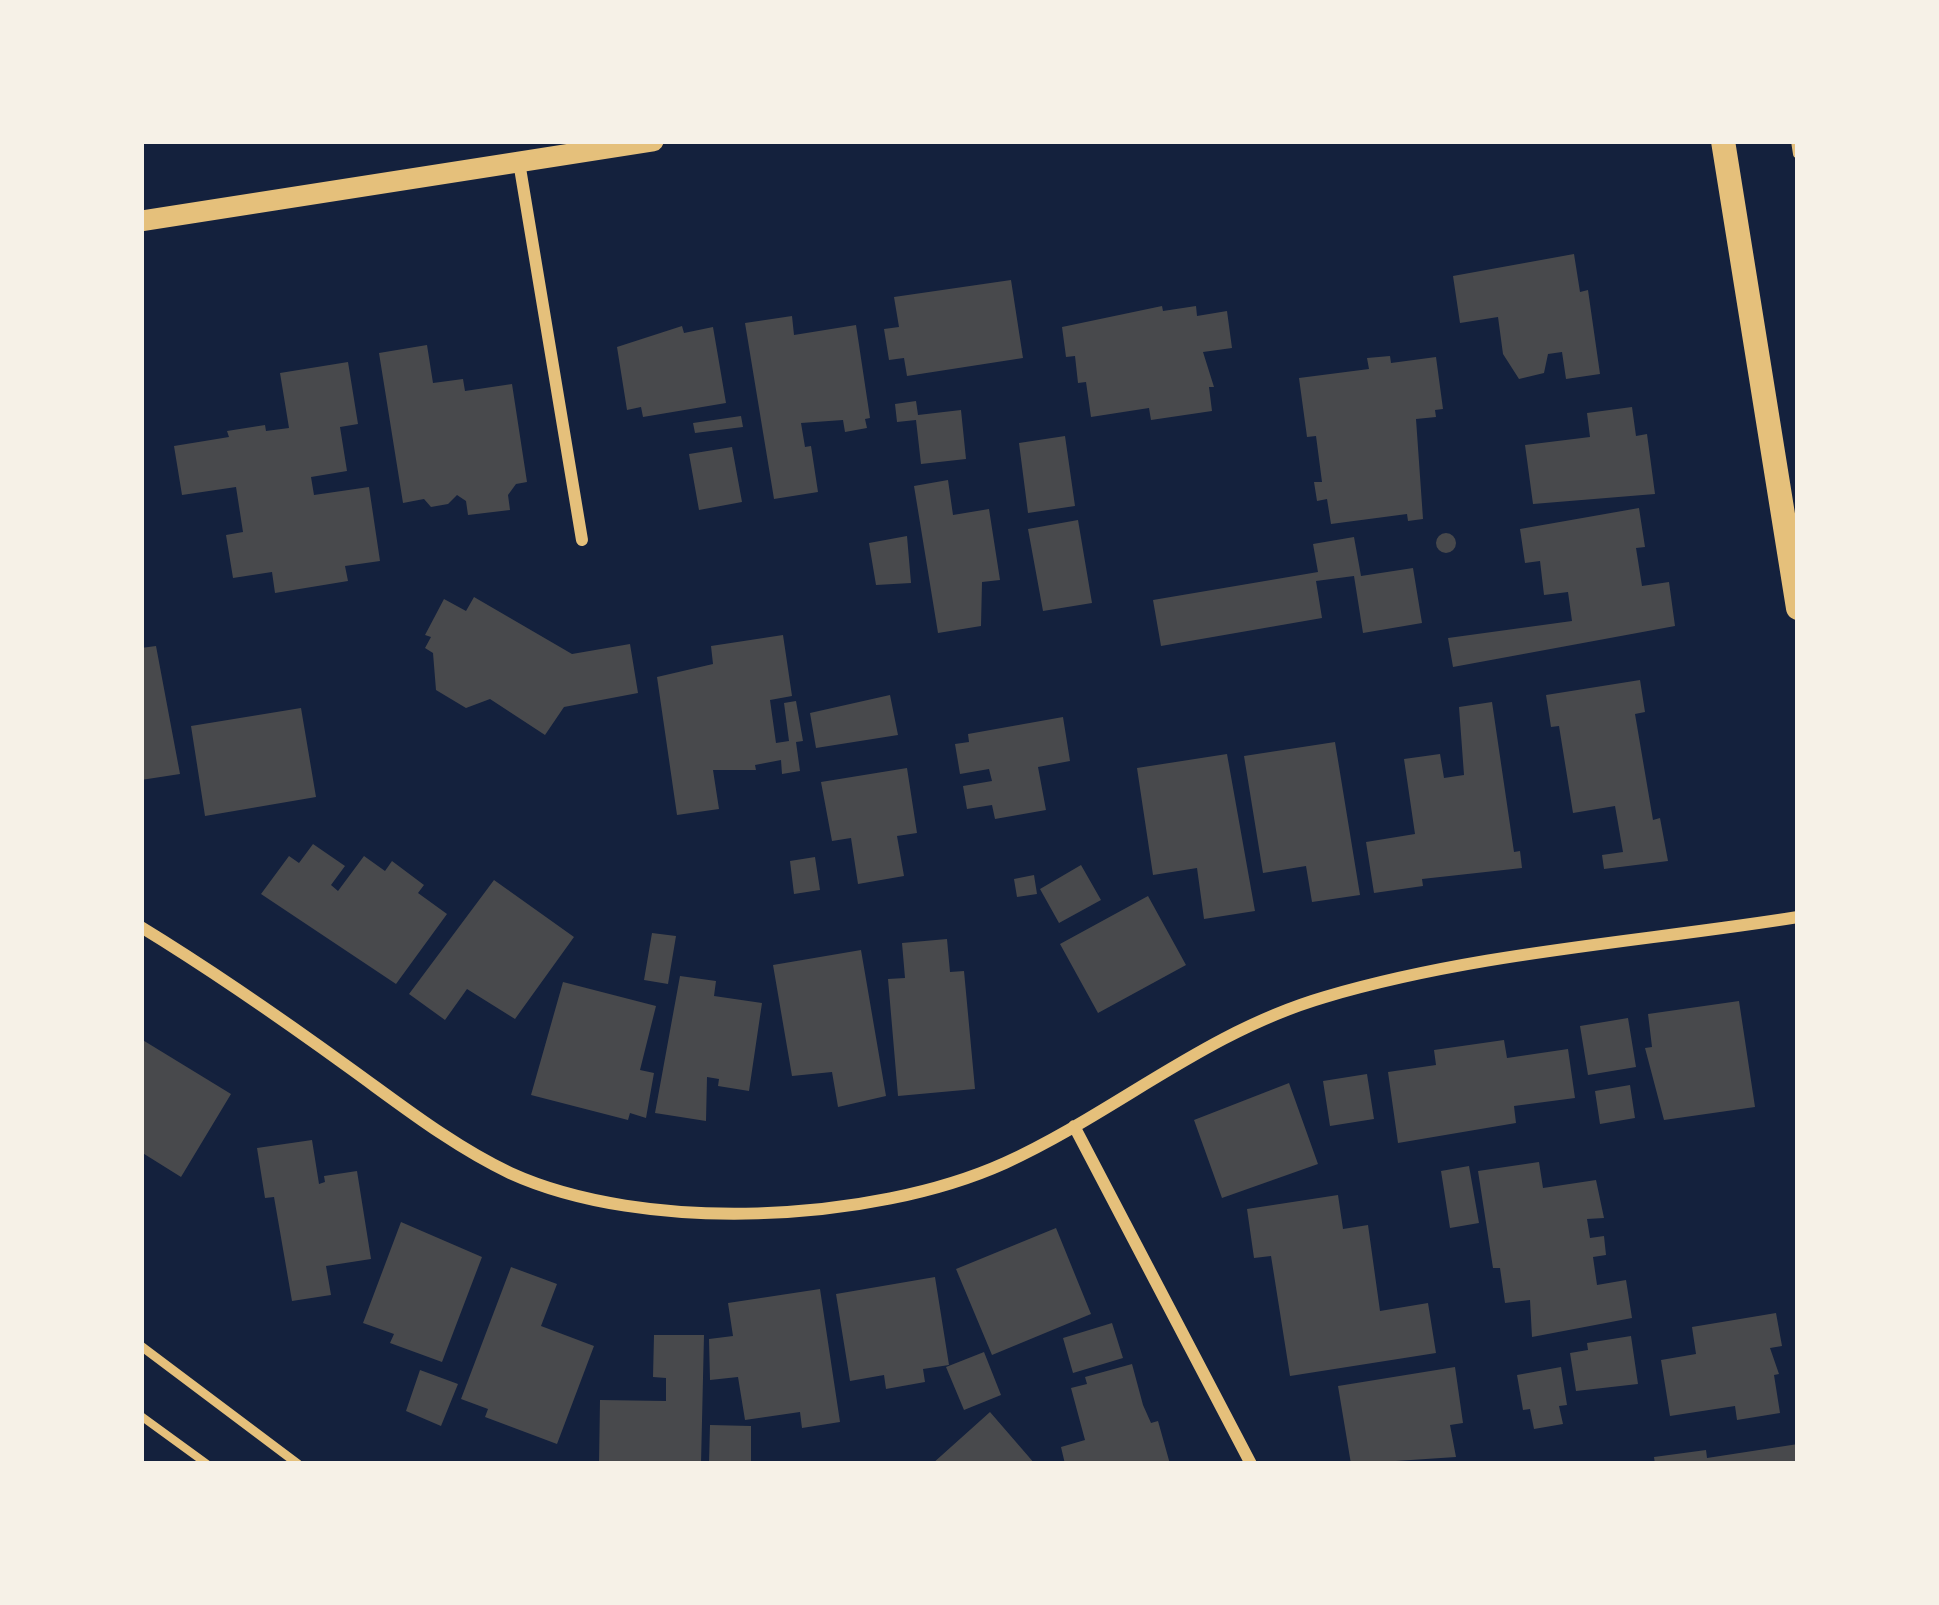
<!DOCTYPE html>
<html>
<head>
<meta charset="utf-8">
<style>
  body { margin:0 }
  #map { position:relative; width:1939px; height:1605px; overflow:hidden; background:#14213d; font-family:Quicksand,sans-serif }
  canvas { display:block }
  .frame { position:absolute; inset:0; border:144px solid #f6f1e7; pointer-events:none }
</style>
</head>
<body>
<div id="map">
<canvas width="1939" height="1605"></canvas>
<div class="frame"></div>
</div>
<script>
const ctx = document.querySelector('canvas').getContext('2d');
ctx.lineJoin = 'round';
function fillPath(path, color) {
  ctx.fillStyle = color;
  ctx.fill(path, 'evenodd');
}
function trace(path, color, width, dash) {
  ctx.strokeStyle = color;
  ctx.lineWidth = width;
  ctx.lineCap = dash ? 'butt' : 'round';
  ctx.setLineDash(dash || []);
  ctx.stroke(path);
}
const building = new Path2D(`
  M1574,254L1580,292L1588,290L1600,374L1566,379L1562,352L1548,354L1544,373L1519,379L1503,354L1498,317L1460,323L1453,276Z
  M1011,280L1023,358L907,376L904,358L889,360L884,329L899,327L894,297Z
  M1162,306L1163,311L1196,306L1197,316L1227,311L1232,348L1203,352L1214,387H1209L1212,411L1151,420L1149,408L1091,417L1086,382L1078,383L1075,356L1066,357L1062,327Z
  M792,316L794,335L856,325L870,418L865,419L867,428L845,432L843,420L801,423L805,447L811,446L818,492L774,499L745,323Z
  M682,326L684,333L713,327L726,403L643,417L641,407L627,410L617,347Z
  M427,345L433,383L463,379L465,391L512,384L527,482L516,484L508,495L510,510L468,515L466,501L457,495L448,504L431,507L424,499L403,503L379,353Z
  M1390,356L1391,363L1436,357L1443,409L1435,410L1436,417L1416,419L1423,519L1408,521L1407,514L1331,524L1327,499L1317,501L1314,482H1322L1316,436L1307,437L1299,378L1369,369L1367,358Z
  M348,362L358,424L340,427L347,471L311,477L314,495L369,487L380,561L345,566L348,581L275,593L272,572L233,578L226,535L243,532L236,487L182,495L174,446L229,437L227,431L265,425L266,431L289,428L280,373Z
  M916,401L918,415L961,410L966,459L921,464L916,420L897,422L895,404Z
  M1632,407L1636,436L1647,434L1655,494L1533,504L1525,445L1590,437L1587,413Z
  M741,416L743,427L695,433L693,423Z
  M1065,436L1075,506L1028,513L1019,443Z
  M732,447L742,502L699,510L689,454Z
  M948,480L953,515L989,509L1000,580L982,582L981,626L938,633L914,486Z
  M1639,508L1645,547L1636,548L1642,586L1669,582L1675,626L1453,667L1448,638L1572,621L1568,592L1544,595L1540,561L1525,563L1520,529Z
  M1078,520L1092,603L1043,611L1028,529Z
  M1436 543a10 10 0 1 1 20 0a10 10 0 1 1-20 0Z
  M907,536L911,583L876,585L869,543Z
  M1354,537L1361,576L1413,568L1422,623L1363,633L1354,576L1316,581L1322,618L1161,646L1153,600L1318,572L1313,544Z
  M474,597L572,654L630,644L638,693L564,707L545,735L490,699L466,708L436,690L433,653L425,648L431,637L425,635L444,599L466,611Z
  M783,635L792,696L770,700L776,743L789,741L784,703L796,701L803,741L796,742L800,771L782,774L781,760L755,765L756,770H713L719,809L677,815L657,677L713,664L711,646Z
  M156,646L180,774L141,780V648Z
  M1640,680L1645,712L1635,714L1653,820L1660,818L1668,861L1604,869L1602,855L1623,852L1615,806L1573,813L1559,726L1551,727L1546,695Z
  M890,695L898,735L816,748L810,713Z
  M1492,702L1514,852L1520,851L1522,868L1422,879L1423,886L1374,893L1366,842L1415,834L1404,759L1440,754L1444,778L1464,775L1459,707Z
  M301,708L316,797L205,816L191,726Z
  M1063,717L1070,761L1038,767L1046,810L995,819L992,805L967,809L963,786L992,781L989,769L960,774L955,744L969,742L968,734Z
  M1335,742L1360,895L1312,902L1306,866L1263,873L1244,756Z
  M1227,754L1255,911L1204,919L1197,868L1153,875L1137,768Z
  M907,768L917,833L897,836L904,876L858,884L851,838L832,841L821,782Z
  M313,844L345,866L331,885L338,891L364,856L385,871L392,861L424,885L418,893L447,914L396,984L261,894L289,856L299,863Z
  M815,857L820,890L794,894L790,861Z
  M1081,865L1101,900L1059,923L1040,889Z
  M1034,875L1037,894L1017,897L1014,879Z
  M494,880L574,937L515,1019L467,989L445,1020L409,994Z
  M1148,896L1186,965L1098,1013L1060,944Z
  M652,933L676,936L668,984L644,980Z
  M947,939L950,972L964,971L975,1089L898,1096L888,979L905,978L902,943Z
  M861,950L886,1096L838,1107L832,1072L792,1076L773,965Z
  M680,976L716,981L714,996L762,1003L749,1091L718,1086L719,1079L707,1077L706,1121L655,1113Z
  M563,982L656,1006L640,1070L654,1073L646,1118L630,1113L628,1120L531,1095Z
  M1739,1001L1755,1107L1664,1120L1645,1048L1652,1047L1648,1014Z
  M1628,1018L1636,1067L1588,1075L1580,1026Z
  M141,1039L231,1094L181,1177L141,1152Z
  M1504,1040L1507,1058L1568,1049L1575,1098L1514,1106L1516,1123L1398,1143L1388,1072L1436,1065L1434,1050Z
  M1367,1074L1374,1119L1330,1126L1323,1081Z
  M1289,1083L1318,1164L1222,1198L1194,1120Z
  M1630,1085L1635,1118L1600,1124L1595,1091Z
  M312,1140L319,1184L325,1182L324,1176L357,1171L371,1259L326,1266L331,1295L292,1301L274,1197L265,1198L257,1148Z
  M1539,1162L1543,1188L1596,1180L1604,1218L1587,1219L1590,1238L1604,1236L1606,1255L1593,1257L1597,1285L1626,1280L1632,1318L1532,1337L1530,1300L1505,1303L1500,1268H1493L1478,1171Z
  M1469,1166L1479,1223L1450,1228L1441,1171Z
  M1338,1195L1343,1229L1368,1225L1380,1311L1428,1303L1436,1353L1290,1376L1271,1256L1254,1258L1247,1209Z
  M401,1222L482,1257L442,1362L390,1343L394,1334L363,1323Z
  M1056,1228L1091,1314L992,1355L956,1269Z
  M511,1267L557,1284L541,1326L594,1346L557,1444L485,1417L488,1409L461,1399Z
  M935,1277L949,1365L923,1369L925,1382L886,1389L884,1375L850,1381L836,1294Z
  M820,1289L840,1422L802,1428L800,1412L745,1420L738,1377L710,1380L709,1339L733,1336L728,1303Z
  M1776,1313L1782,1346L1770,1348L1779,1374L1774,1375L1780,1413L1737,1420L1735,1406L1670,1416L1661,1360L1696,1354L1692,1327Z
  M1112,1323L1123,1358L1073,1373L1063,1338Z
  M654,1335H704L701,1464H599L600,1400L666,1401V1378L653,1377Z
  M1631,1336L1638,1384L1576,1391L1570,1353L1588,1350L1587,1343Z
  M984,1352L1001,1395L964,1410L946,1367Z
  M1132,1364L1143,1405L1151,1423L1158,1421L1170,1464H1065L1061,1447L1085,1440L1071,1388L1087,1384L1085,1377Z
  M1455,1367L1463,1423L1450,1425L1456,1457L1351,1464L1338,1386Z
  M1561,1367L1567,1405L1559,1406L1563,1424L1534,1429L1530,1409L1523,1410L1517,1375Z
  M420,1370L458,1384L441,1426L406,1411Z
  M990,1412L1035,1464H932Z
  M710,1425L751,1426V1464H709Z
  M1798,1444V1464H1655L1654,1457L1706,1450L1707,1458Z`);
const path = new Path2D(`
  M1795,141L1797,154
  M141,1416L207,1464`);
const service = new Path2D(`
  M141,1346L298,1464`);
const minor = new Path2D(`
  M519,162L582,540
  M141,927C213,971 282,1019 351,1069C401,1105 453,1146 510,1173C644,1234 872,1223 1005,1163C1116,1112 1205,1032 1325,997C1477,952 1642,942 1798,917
  M1074,1126L1251,1464`);
const tertiary = new Path2D(`
  M141,221L653,141`);
const secondary = new Path2D(`
  M1723,141L1798,608`);
fillPath(building, '#48494c');
trace(path, '#e5c07b', 8);
trace(service, '#e5c07b', 9);
trace(minor, '#e5c07b', 12);
trace(tertiary, '#e5c07b', 21);
trace(secondary, '#e5c07b', 24);
</script>
</body>
</html>
